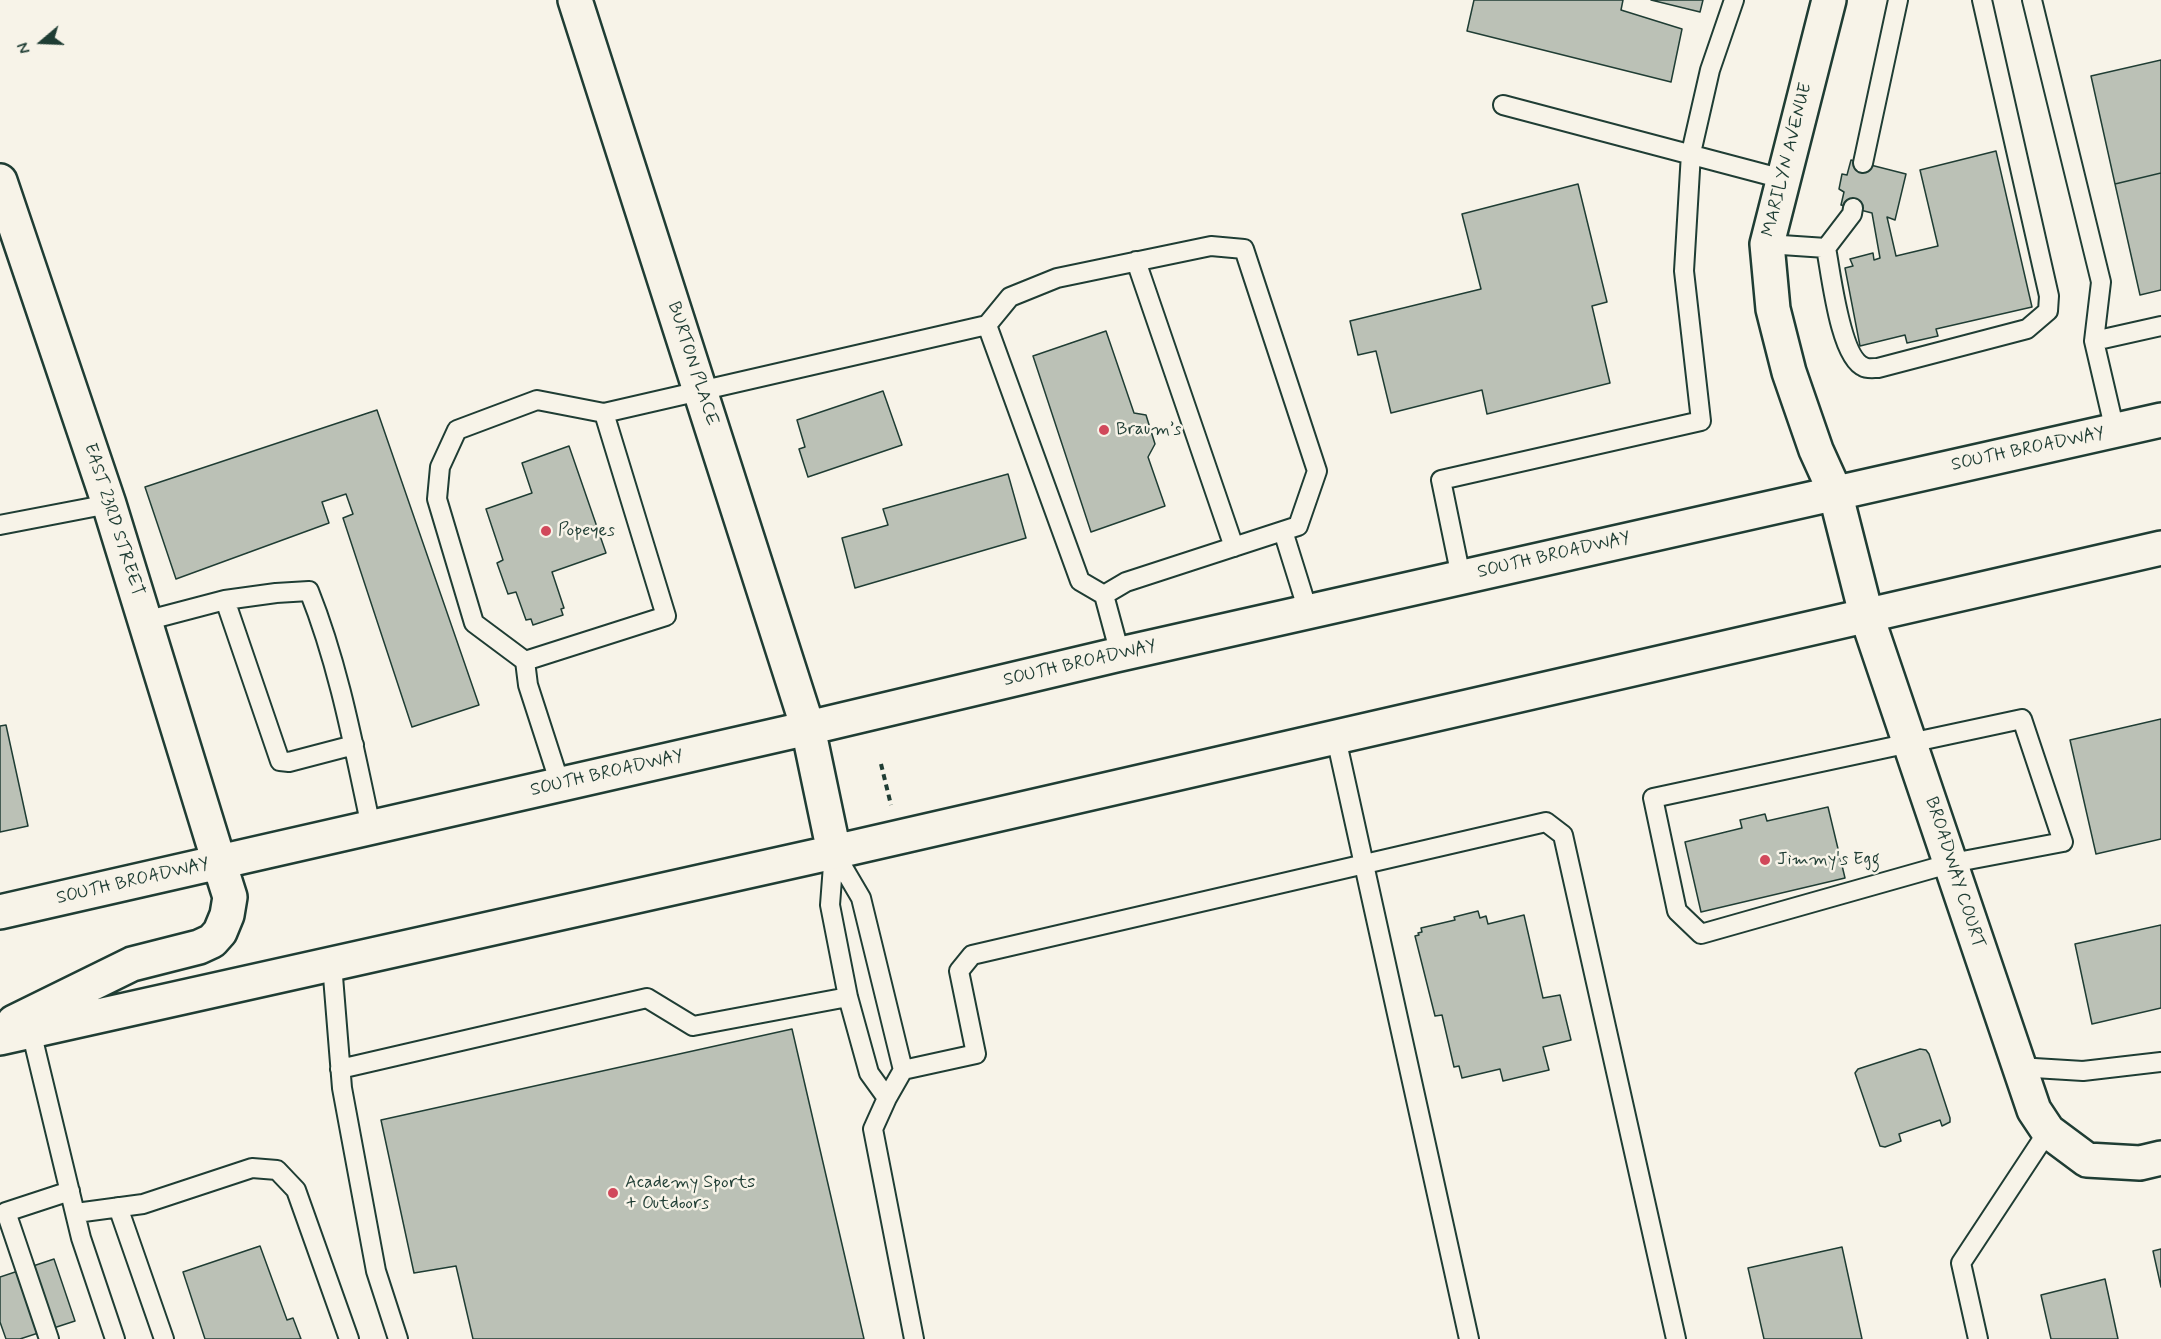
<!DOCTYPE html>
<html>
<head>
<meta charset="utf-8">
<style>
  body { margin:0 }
  #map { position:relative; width:2161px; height:1339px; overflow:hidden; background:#f7f3e8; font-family:Mynerve,sans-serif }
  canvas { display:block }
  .north { position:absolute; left:12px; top:12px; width:60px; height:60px; -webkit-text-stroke:4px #f7f3e8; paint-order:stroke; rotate:251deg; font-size:16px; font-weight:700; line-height:24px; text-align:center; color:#1f3d34 }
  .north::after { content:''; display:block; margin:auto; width:21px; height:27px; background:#1f3d34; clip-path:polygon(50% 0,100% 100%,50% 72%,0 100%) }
</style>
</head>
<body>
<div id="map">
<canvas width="2161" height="1339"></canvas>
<div class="north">N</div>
</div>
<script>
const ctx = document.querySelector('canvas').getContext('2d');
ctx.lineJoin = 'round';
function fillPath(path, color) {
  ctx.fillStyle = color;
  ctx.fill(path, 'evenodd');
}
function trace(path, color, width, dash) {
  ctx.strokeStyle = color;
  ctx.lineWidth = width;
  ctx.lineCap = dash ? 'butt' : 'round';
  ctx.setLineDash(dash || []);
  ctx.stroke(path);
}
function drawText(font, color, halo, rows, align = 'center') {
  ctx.font = font + ' Mynerve,sans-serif';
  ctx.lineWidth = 5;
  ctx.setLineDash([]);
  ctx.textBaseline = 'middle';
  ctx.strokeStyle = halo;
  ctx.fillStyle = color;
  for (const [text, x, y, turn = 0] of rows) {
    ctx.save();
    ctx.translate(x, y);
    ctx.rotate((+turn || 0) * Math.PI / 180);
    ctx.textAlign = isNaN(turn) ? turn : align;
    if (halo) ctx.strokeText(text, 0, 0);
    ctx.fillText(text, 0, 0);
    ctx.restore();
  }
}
const building = new Path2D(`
  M1474,0H1623L1621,10L1682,29L1671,82L1467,31Z
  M1651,0H1703L1700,12Z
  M2161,60V173L2115,184L2091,76Z
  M1996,151L2032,307L1936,329L1938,336L1907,343L1905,335L1860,346L1845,268L1853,266L1850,259L1873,253L1874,260L1880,258L1872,213L1841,205L1844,192L1839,189L1842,174L1847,175L1851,160L1906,174L1895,220L1887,217L1896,256L1938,246L1920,170Z
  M2161,173V290L2140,295L2115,184Z
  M1578,184L1607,302L1592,306L1610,383L1487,414L1482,390L1391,413L1376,351L1358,355L1350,321L1481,289L1462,214Z
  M1106,331L1134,413L1146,415L1155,444L1148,457L1165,506L1091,532L1033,356Z
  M883,391L902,445L808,477L799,449L805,447L797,420Z
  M377,410L479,705L412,727L343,518L353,514L346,494L322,502L329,523L176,579L145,487Z
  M569,446L606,553L552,572L564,608L561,609L563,615L533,625L531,619L526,620L516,592L508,594L497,563L503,560L486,509L532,493L522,463Z
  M1008,474L1026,538L855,588L842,538L888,525L883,509Z
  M2161,719V839L2096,854L2070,740Z
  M6,725L28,826L0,832V726Z
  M1828,807L1845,878L1701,912L1685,842L1742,828L1740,820L1765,814L1767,821Z
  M1478,911L1480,918L1486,916L1488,924L1524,915L1543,998L1560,995L1571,1040L1543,1047L1549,1070L1503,1081L1500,1069L1462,1078L1459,1066L1454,1067L1442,1015L1435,1016L1415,936L1419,935L1418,933L1422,932L1421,928L1455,920L1454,917Z
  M2161,925V1008L2092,1024L2075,944Z
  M792,1029L864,1339H473L456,1266L414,1273L381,1120Z
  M1920,1049L1926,1050L1929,1054L1950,1118V1122L1942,1126L1940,1120L1899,1134L1901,1141L1885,1147L1880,1146L1855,1073L1858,1069Z
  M260,1246L287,1320L293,1318L301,1339H205L183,1272Z
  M1842,1247L1862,1339H1764L1748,1268Z
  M2161,1249V1287L2153,1251Z
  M54,1259L75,1321L20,1339H6L0,1322V1277Z
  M2105,1279L2118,1339H2051L2041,1295Z`);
const path = new Path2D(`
  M881,764L891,805`);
const lane = new Path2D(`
  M2032,0L2101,282L2094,341L2115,431
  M1503,105L1783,179
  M1863,163L1898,0
  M1853,208L1852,214L1826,248C1831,273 1840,358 1864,367C1867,369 1874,368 1878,368L2027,329L2048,311L2049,296L1982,0
  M1767,244L1826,248
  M1136,261L1234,547
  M2094,341L2161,326
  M0,525L109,504
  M1283,531L1308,611
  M1461,577L1441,480L1701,421L1684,271L1691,153L1710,70L1734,0
  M1104,595L1120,654
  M225,600L280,761L289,762L354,745
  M145,621L225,600L276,593L309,591C339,666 354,748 371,827
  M525,661L474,623L437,499L440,467L457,430L537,400L604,413
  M2022,719L2063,842L1952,863L1701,934L1677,911L1653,798Z
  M1336,738L1469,1339
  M560,784L528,685L525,661L666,616L604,413L987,325L1080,581L1104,595L1126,582L1298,526L1317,471L1244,249L1211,246L1057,278L1010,297L987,325
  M834,852L861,898L903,1070L887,1098L873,1129L914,1339
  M834,852L830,905L848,997L869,1073L887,1098
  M332,964L342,1088L376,1271L398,1339
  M31,1031L81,1238L115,1339
  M2018,1067L2083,1071L2161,1062
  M340,1069L647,998L693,1026L848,997
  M903,1070L976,1054L959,971L972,955L1546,822L1563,835L1676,1339
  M118,1207L164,1339
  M76,1213L143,1204L252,1168L277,1170L296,1190L349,1339
  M49,1339L6,1212L70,1191
  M1978,1339L1961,1263L2048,1131`);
const street = new Path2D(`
  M575,0L808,728
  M1829,0L1767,244L1773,309L1789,372L1816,450L1835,492L1866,614L2034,1110L2048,1131L2087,1160L2140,1163L2161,1158
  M0,181L109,504L219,862`);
const primary = new Path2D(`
  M808,728L834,852
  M0,912L808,728L1116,655L2161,420
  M14,1022L132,964L199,947L212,941L220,932L227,915L230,897L219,862
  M0,1038L834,852L2161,548`);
const markers = [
  [1104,430,6,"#d1495b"],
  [546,531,6,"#d1495b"],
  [1765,860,6,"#d1495b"],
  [613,1193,6,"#d1495b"]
];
const streetNames = [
  ["MARILYN AVENUE",1788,160,-76],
  ["BURTON PLACE",692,364,72],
  ["SOUTH BROADWAY",2028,450,-12],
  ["EAST 23RD STREET",113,520,72],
  ["SOUTH BROADWAY",1554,556,-13],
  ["SOUTH BROADWAY",1080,664,-13],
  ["SOUTH BROADWAY",607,774,-13],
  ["BROADWAY COURT",1954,873,72],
  ["SOUTH BROADWAY",133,882,-13]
];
const poiNames = [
  ["Braum’s",1116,430],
  ["Popeyes",558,531],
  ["Jimmy's Egg",1777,860],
  ["Academy Sports",625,1183],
  ["+ Outdoors",625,1204]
];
fillPath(building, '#bbc1b6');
trace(building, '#1f3d34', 1.5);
trace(lane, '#1f3d34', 22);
trace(street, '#1f3d34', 38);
trace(primary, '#1f3d34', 38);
trace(path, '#1f3d34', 4, [6, 4.5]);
trace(lane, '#f7f3e8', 18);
trace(street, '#f7f3e8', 33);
trace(primary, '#f7f3e8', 33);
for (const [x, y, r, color] of markers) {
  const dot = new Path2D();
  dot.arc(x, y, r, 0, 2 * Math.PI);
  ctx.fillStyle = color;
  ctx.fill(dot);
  trace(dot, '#f7f3e8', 2);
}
drawText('18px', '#1f3d34', '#f7f3e8', streetNames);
drawText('18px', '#1f3d34', '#f7f3e8', poiNames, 'left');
</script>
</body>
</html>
